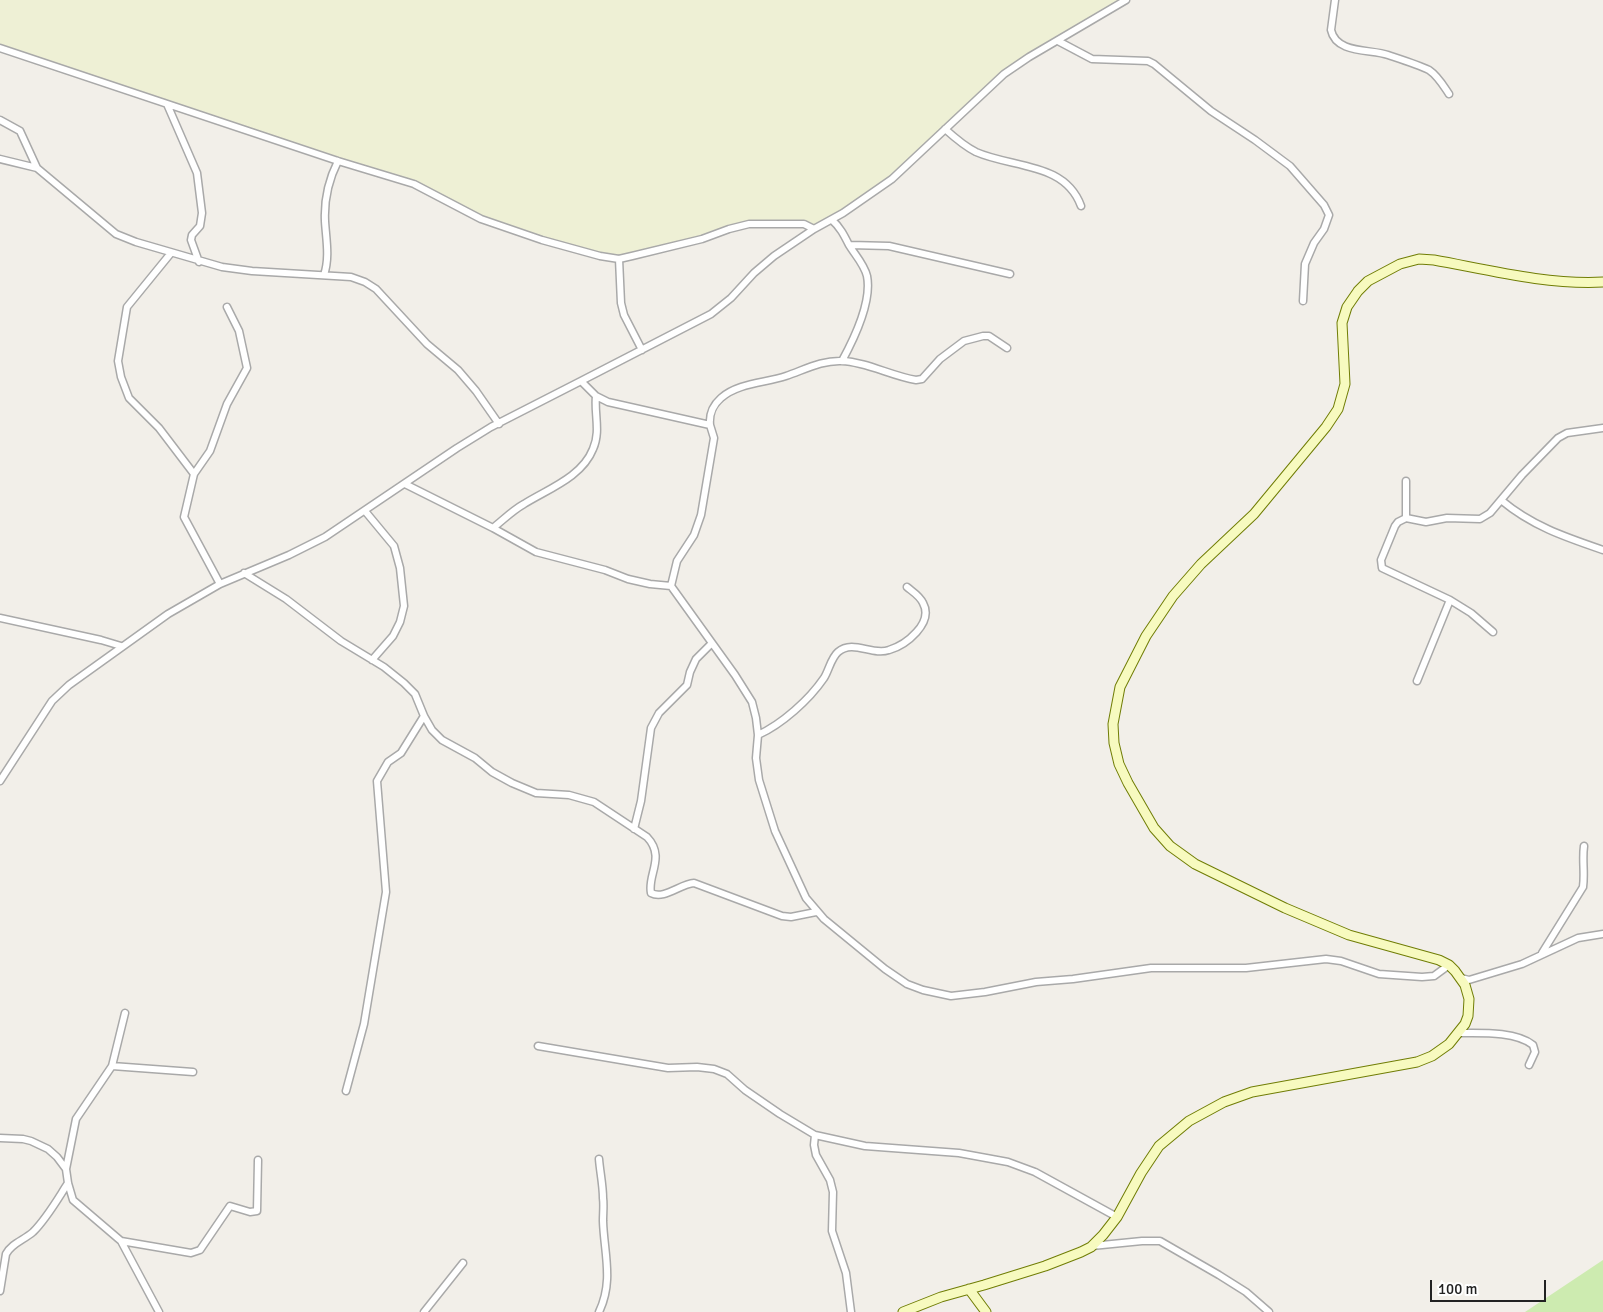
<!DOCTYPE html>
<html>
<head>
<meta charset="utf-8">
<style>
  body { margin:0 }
  #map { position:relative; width:1603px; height:1312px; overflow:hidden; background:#f2efe9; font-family:Signika,sans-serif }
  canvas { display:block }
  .scale { position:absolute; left:1430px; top:1280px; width:116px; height:22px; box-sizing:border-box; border:2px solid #222; border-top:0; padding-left:6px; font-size:15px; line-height:18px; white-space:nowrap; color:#222; -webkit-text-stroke:4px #fff; paint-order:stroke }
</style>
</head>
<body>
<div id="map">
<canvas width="1603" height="1312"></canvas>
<div class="scale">100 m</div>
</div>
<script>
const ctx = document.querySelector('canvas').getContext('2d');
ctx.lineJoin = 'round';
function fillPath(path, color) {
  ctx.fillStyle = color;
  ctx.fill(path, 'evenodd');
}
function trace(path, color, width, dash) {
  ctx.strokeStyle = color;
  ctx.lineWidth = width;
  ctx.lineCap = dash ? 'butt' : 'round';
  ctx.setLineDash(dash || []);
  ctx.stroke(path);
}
const farmland = new Path2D(`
  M0,0H1122L1009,68L892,177L844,211L814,227L768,221L618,257L559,245L475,216L414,184L0,50Z`);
const grass = new Path2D(`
  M1603,1260V1312H1525Z`);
const street = new Path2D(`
  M1335,0L1331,30C1336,54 1371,49 1388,55C1400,59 1419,65 1429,70C1438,76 1443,85 1449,94
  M1058,41L1092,59L1148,61L1154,64L1211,111L1255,140L1290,166L1324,205L1329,215L1324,229L1314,243L1305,264L1303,301
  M0,48L338,161L414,184L481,219L542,240L600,256L619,259L632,256L702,239L729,229L749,224H804L814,229
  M167,104L197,173L202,213L200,226L192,235L191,240L199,262
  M0,120L20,131L37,168
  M945,129C955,138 964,146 976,152C1012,168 1065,162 1081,206
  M0,159L37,168L116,234L136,242L222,267L252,271L351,277L365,282L376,289L427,344L458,370L476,391L499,424
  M832,220C840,227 844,235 849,245C855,255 864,264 867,276C872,301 854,339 842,361
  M850,245L889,246L1010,274
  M171,253L127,307L118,361L121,377L129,398L159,428L194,474
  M619,259L621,303L624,315L642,350
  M324,275C330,257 326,239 325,221C324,200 329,179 338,161
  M581,381L711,314L731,298L754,273L774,256L814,229L843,213L892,179L1004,74L1029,57L1126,0
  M710,425C709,414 712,406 721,398C738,383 765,383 786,376C804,370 822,360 842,361C867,362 891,376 916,380L922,379L940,359L964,341L983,336H989L1007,348
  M1406,481V518
  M405,484L493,528L536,552L605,570L628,579L650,584L671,586
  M1501,500C1532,526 1565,537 1603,550
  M365,511L394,546L400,568L404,606L400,622L393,636L372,660
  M493,528C503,520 513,510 524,504C548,489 582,477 593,449C601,431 594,414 596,396
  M244,573L286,599L341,641L384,667L404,683L415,694L424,716L432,730L442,740L475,758L492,772L512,783L536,793L569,795L594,802L647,837C666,857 647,875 651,893C664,900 680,884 694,883L782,916L791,917L816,912
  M220,584L184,517L194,474L210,451L227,404L247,368L239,331L227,307
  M0,618L101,640L121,646
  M1493,632L1471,613L1450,600L1382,568L1381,560L1395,526L1398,522L1406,518L1426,522L1447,518L1480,519L1490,513L1522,475L1558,438L1567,433L1603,428
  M1417,681L1450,600
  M758,735C782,724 809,700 824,678C829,670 831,658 838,652C853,639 872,656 889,650C906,645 934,623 923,603C920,596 913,592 907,587
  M0,781L52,701L69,685L168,614L220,584L289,555L325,537L457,448L491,427L581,381L596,396L608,402L710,425L714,438L701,515L694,535L677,561L671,586L735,675L752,702L756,718L758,735L756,758L759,780L775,831L806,898L824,919L885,969L907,984L923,990L951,996L985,992L1036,982L1073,979L1151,968H1246L1326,959L1341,961L1379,974L1422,977L1434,976L1449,965
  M634,829L641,801L651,728L659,713L687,685L690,672L696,659L711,644
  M1542,953L1583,887C1585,873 1582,860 1584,846
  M1461,978L1469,980L1522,964L1578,938L1603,934
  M1459,1033C1480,1033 1516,1031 1533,1045L1535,1052L1529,1065
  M538,1046L668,1068L697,1067L714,1069L727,1074L745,1090L780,1114L815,1135L814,1145L816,1155L830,1180L833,1192L832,1231L846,1273L851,1312
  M112,1066L193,1072
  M346,1091L364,1024L386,892L377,781L388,762L401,753L424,716
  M815,1135L865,1146L959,1153L1008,1162L1035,1172L1117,1217
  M0,1138L23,1139L31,1141L48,1149L57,1157L66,1169L68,1183L73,1200L121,1241L159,1312
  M599,1159C600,1172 603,1185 603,1198C604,1205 603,1213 603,1221C604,1253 614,1281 599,1312
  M66,1169L76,1119L112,1066L125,1013
  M121,1241L191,1253L200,1250L230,1206L250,1212L257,1211L258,1160
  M1092,1246L1142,1241H1160L1219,1275L1246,1292L1269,1312
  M0,1291L6,1254C12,1243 24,1240 33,1232C47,1218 57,1200 68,1183
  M424,1312L463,1263`);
const secondary = new Path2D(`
  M969,1289L986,1312
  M903,1312L941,1297L984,1285L1045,1266L1081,1252L1091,1247L1103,1235L1117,1217L1141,1173L1159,1146L1189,1121L1224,1102L1252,1092L1417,1062L1432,1056L1449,1044L1465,1024L1468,1016L1469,999L1465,985L1455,971L1449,965L1439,960L1349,935L1285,908L1195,864L1170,846L1154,828L1128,783L1119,764L1114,743L1113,724L1120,687L1146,636L1173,596L1201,564L1254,514L1326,427L1338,409L1345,384L1342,323L1347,307L1358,291L1368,281L1400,264L1419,259L1434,260C1489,270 1547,285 1603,282`);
fillPath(farmland, '#eef0d5');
fillPath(grass, '#cdebb0');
trace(street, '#a9a9a9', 9);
trace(secondary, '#707d05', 11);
trace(street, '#fff', 6);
trace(secondary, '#f7fabf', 9);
</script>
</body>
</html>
